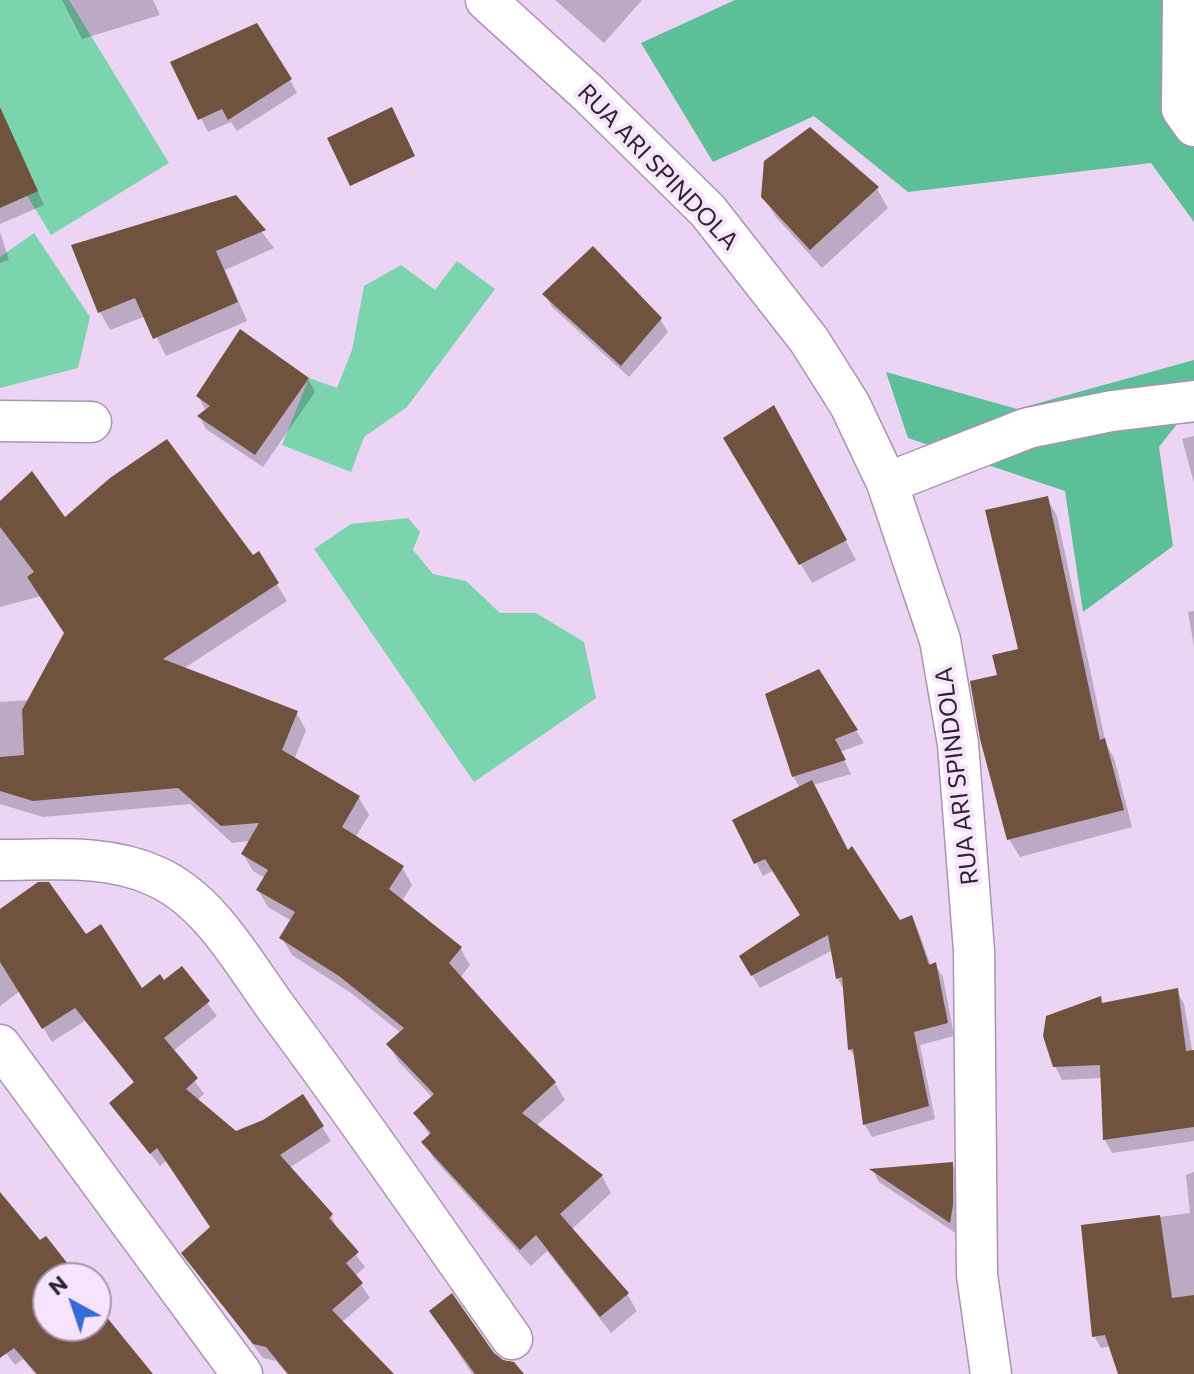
<!DOCTYPE html>
<html>
<head>
<meta charset="utf-8">
<style>
  body { margin:0 }
  #map { position:relative; width:1194px; height:1374px; overflow:hidden; background:#ecd4f4; font-family:Commissioner,sans-serif }
  canvas { display:block }
  .north { position:absolute; left:32px; top:1262px; width:80px; height:80px; box-sizing:border-box; background:#f7e3fd; border:2px solid #a697ab; border-radius:50%; rotate:320deg; font-size:22px; font-weight:700; line-height:32px; text-align:center; color:#2d2430 }
  .north::after { content:''; display:block; margin:auto; width:28px; height:36px; background:#346bd9; clip-path:polygon(50% 0,100% 100%,50% 72%,0 100%) }
</style>
</head>
<body>
<div id="map">
<canvas width="1194" height="1374"></canvas>
<div class="north">N</div>
</div>
<script>
const ctx = document.querySelector('canvas').getContext('2d');
ctx.lineJoin = 'round';
function fillPath(path, color) {
  ctx.fillStyle = color;
  ctx.fill(path, 'evenodd');
}
function trace(path, color, width, dash) {
  ctx.strokeStyle = color;
  ctx.lineWidth = width;
  ctx.lineCap = dash ? 'butt' : 'round';
  ctx.setLineDash(dash || []);
  ctx.stroke(path);
}
function drawText(font, color, halo, rows, align = 'center') {
  ctx.font = font + ' Commissioner,sans-serif';
  ctx.lineWidth = 8;
  ctx.setLineDash([]);
  ctx.textBaseline = 'middle';
  ctx.strokeStyle = halo;
  ctx.fillStyle = color;
  for (const [text, x, y, turn = 0] of rows) {
    ctx.save();
    ctx.translate(x, y);
    ctx.rotate((+turn || 0) * Math.PI / 180);
    ctx.textAlign = isNaN(turn) ? turn : align;
    if (halo) ctx.strokeText(text, 0, 0);
    ctx.fillText(text, 0, 0);
    ctx.restore();
  }
}
const green = new Path2D(`
  M0,0H69L169,163L51,235L0,151Z
  M34,233L90,317L78,368L0,388V257Z
  M457,261L495,289L407,407L364,437L351,472L282,445L309,378L337,388L352,350L364,286L401,265L435,290Z
  M408,518L420,532L413,550L433,574L466,581L500,613H536L584,642L596,698L474,782L314,549L351,524Z`);
const forest = new Path2D(`
  M735,0H1194V222L1151,163L908,192L814,116L713,162L641,43Z
  M1194,360V423L1177,424L1159,447L1173,546L1083,612L1065,491L908,438L886,372L1017,409Z`);
const shadow = new Path2D(`
  M62,0H153L160,15L82,39Z
  M555,0H642L604,43Z
  M173,63L290,80L297,93L237,131L231,122L208,132Z
  M810,129L877,189L888,208L822,268L775,216L763,196Z
  M0,142L22,157L44,205L0,224Z
  M235,197L274,248L225,270L247,321L166,356L146,316L110,330L100,312Z
  M0,232L9,260L0,263Z
  M545,294L660,319L668,332L629,377L552,307Z
  M308,379L315,392L263,467L206,429L199,416L206,411L198,396Z
  M784,427L856,560L812,583L726,438Z
  M1194,436V483L1182,439Z
  M1047,498L1057,516L1106,744L1114,758L1132,827L1020,857L1009,839L1000,676L1021,651Z
  M0,504L253,558L258,554L287,601L183,669L296,712L306,730L294,760L359,798L369,815L355,838L402,867L412,885L402,901L460,948L470,965L460,978L555,1083L565,1100L536,1126L602,1176L611,1193L571,1230L627,1294L637,1311L611,1333L547,1251L531,1266L434,1159L424,1142L430,1136L416,1114L433,1098L399,1062L389,1045L401,1033L351,993L292,955L282,938L292,921L268,907L258,890L265,878L253,871L243,854L250,841L232,843L190,804L43,817L0,804V702L30,700L66,634L41,596L0,607Z
  M1194,611V647L1188,612Z
  M818,672L864,743L840,752L851,774L813,785L848,852L899,922L911,917L918,930L931,966L935,965L943,977L954,1036L920,1045L935,1119L872,1137L865,1125L856,1059L850,1050L845,992L838,979L833,950L760,988L741,957L803,916L774,870L763,876L735,821L800,788L793,776Z
  M0,912L85,937L141,991L164,983L181,969L217,1016L173,1051L204,1094L197,1100L236,1133L264,1121L302,1096L331,1141L289,1168L331,1215L338,1231L365,1267L355,1276L370,1298L342,1322L391,1374H287L276,1361L263,1358L184,1253L212,1228L166,1161L160,1166L111,1104L135,1084L85,1021L52,1042L20,991L0,1006Z
  M1177,991L1184,1004L1194,1061V1141L1112,1153L1105,1140L1102,1078L1062,1080L1055,1066L1100,999L1103,1005Z
  M952,1164L959,1177L957,1234L879,1182L873,1170Z
  M1194,1172V1374H1120L1111,1346L1101,1348L1094,1336L1083,1227L1190,1213L1186,1175Z
  M0,1198L74,1278H48V1326H96V1307L151,1374H35L23,1359L15,1365L0,1345Z
  M440,1325L522,1374H472Z`);
const building = new Path2D(`
  M257,23L292,79L228,120L222,109L198,120L170,62Z
  M0,107L38,191L0,208Z
  M392,107L415,156L350,186L327,138Z
  M810,127L879,187L810,250L761,197L764,161Z
  M236,195L266,230L216,251L238,302L153,339L135,298L98,313L71,245Z
  M593,246L662,318L621,366L542,294Z
  M240,329L309,378L255,455L197,416L210,406L196,396Z
  M774,405L847,540L799,565L723,438Z
  M167,439L253,555L259,551L279,583L163,659L298,711L282,750L360,796L342,827L404,866L389,889L462,947L449,963L556,1082L522,1113L603,1175L560,1214L629,1293L600,1317L536,1235L520,1250L421,1142L431,1133L413,1113L434,1094L386,1044L404,1028L339,976L279,938L295,912L256,890L268,870L241,854L259,823L221,826L178,788L33,801L0,791V757L24,755L22,710L64,633L27,577L34,572L0,527V501L32,471L65,517L110,478Z
  M1048,496L1100,740L1105,738L1124,810L1007,840L980,739L970,681L997,675L992,655L1018,649L985,510Z
  M819,669L858,730L835,739L846,760L792,777L765,694Z
  M812,780L848,850L852,846L900,920L912,915L929,965L936,962L948,1023L914,1032L929,1106L863,1125L853,1049L848,1050L842,977L836,979L828,935L751,976L739,956L800,915L765,859L754,864L732,820Z
  M38,882H49L86,934L101,924L142,988L160,974L164,980L182,966L210,1001L164,1038L198,1078L186,1089L236,1131L263,1120L303,1094L324,1126L280,1155L333,1214L329,1218L359,1252L346,1263L363,1283L332,1310L394,1374H288L266,1347L253,1344L181,1253L210,1227L157,1148L150,1154L109,1103L134,1082L75,1008L42,1029L0,962V909Z
  M1178,988L1186,1051L1194,1050V1127L1103,1140L1100,1065L1053,1067L1043,1036L1046,1016L1101,996L1102,1003Z
  M953,1162V1205L950,1223L869,1169Z
  M0,1192L40,1240L46,1236L79,1278H48V1326H96V1304L153,1374H37L14,1348L0,1358Z
  M1160,1215L1172,1298L1194,1295V1374H1118L1105,1335L1092,1337L1081,1225Z
  M452,1293L494,1353L503,1360L514,1362L524,1374H475L429,1311Z`);
const street = new Path2D(`
  M486,0L588,93L708,211L809,340L850,405L887,483L940,640L958,744L974,951L977,1275L991,1374
  M1183,0L1182,109L1194,126
  M0,421L91,422
  M887,483L1028,428L1112,411L1194,401
  M0,860C52,860 107,854 155,876C211,900 245,966 280,1013C360,1120 435,1230 512,1339
  M0,1045L242,1374`);
const streetNames = [
  ["RUA ARI SPINDOLA",658,167,46],
  ["RUA ARI SPINDOLA",957,776,-97]
];
fillPath(green, '#7cd4ae');
fillPath(forest, '#5dbf97');
fillPath(shadow, '#0003');
fillPath(building, '#70533e');
trace(street, '#ab94b2', 43);
trace(street, '#fff', 40);
drawText('24px', '#2d2430', '#f7e3fd', streetNames);
</script>
</body>
</html>
